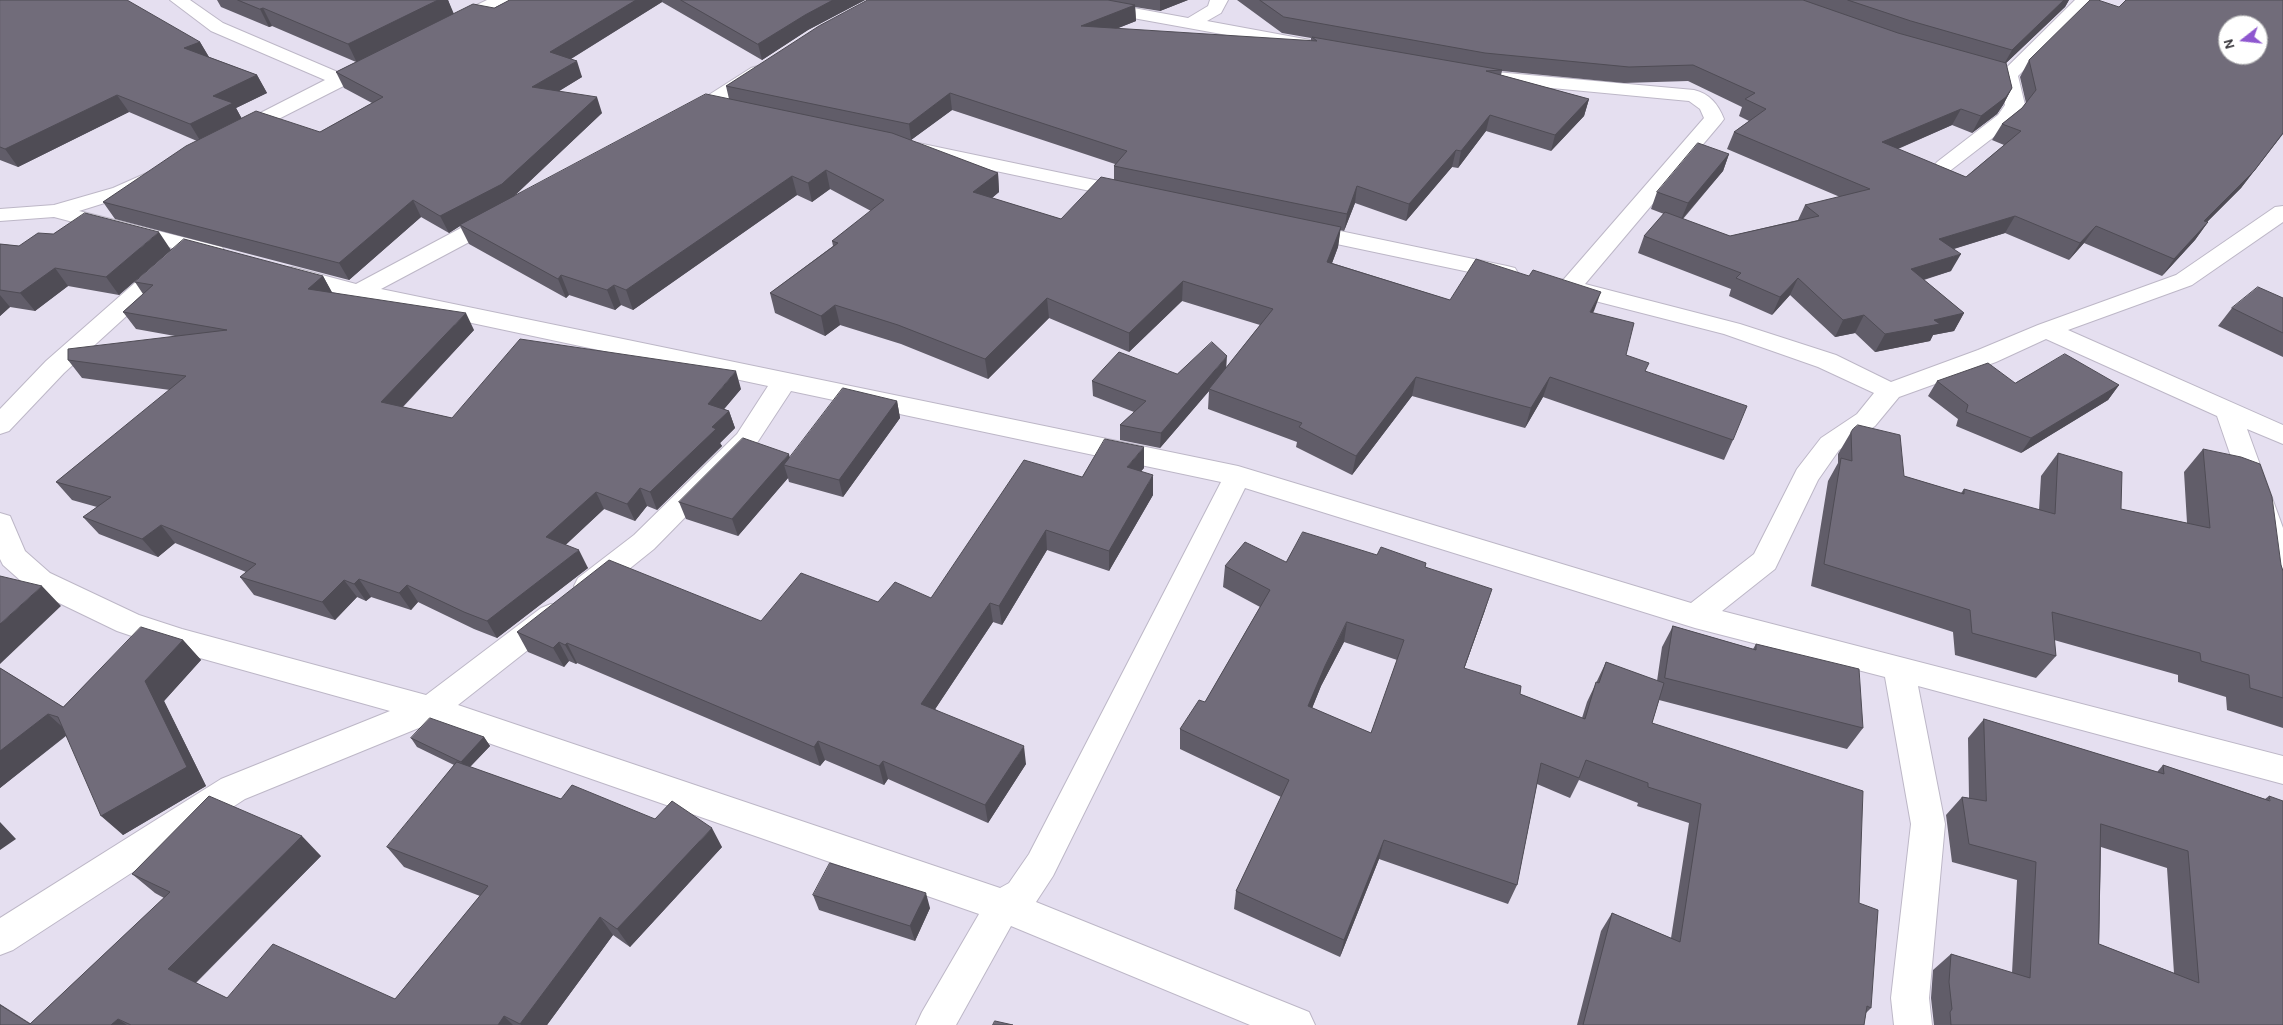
<!DOCTYPE html>
<html>
<head>
<meta charset="utf-8">
<style>
  body { margin:0 }
  #map { position:relative; width:2283px; height:1025px; overflow:hidden; background:#e5dff0; font-family:Karla,sans-serif }
  canvas { display:block }
  .north { position:absolute; left:2218px; top:15px; width:50px; height:50px; box-sizing:border-box; background:#fff; border:1px solid #adadaf; border-radius:50%; rotate:254deg; font-size:14px; font-weight:700; line-height:20px; text-align:center; color:#333137 }
  .north::after { content:''; display:block; margin:auto; width:18px; height:22px; background:#8e57cf; clip-path:polygon(50% 0,100% 100%,50% 72%,0 100%) }
</style>
</head>
<body>
<div id="map">
<canvas width="2283" height="1025"></canvas>
<div class="north">N</div>
</div>
<script>
const ctx = document.querySelector('canvas').getContext('2d');
ctx.lineJoin = 'round';
function trace(path, color, width, dash) {
  ctx.strokeStyle = color;
  ctx.lineWidth = width;
  ctx.lineCap = dash ? 'butt' : 'round';
  ctx.setLineDash(dash || []);
  ctx.stroke(path);
}
function fillPath(path, color) {
  ctx.fillStyle = color;
  ctx.fill(path, 'evenodd');
}
const minor = new Path2D(`
  M170,0H190L223,23L340,73L367,59L374,57L381,59L383,63L381,67L243,137L236,139L229,137L226,133L229,129L325,80L211,31Z
  M487,0H509L506,4L458,28H446L443,24L446,20Z
  M1052,0H1090L1188,18L1208,6L1210,0H1228L1221,13L1207,21L1310,40L1316,41L1319,45L1316,49L1310,50L1061,5L1055,4Z
  M2075,0H2094L2018,76L2025,105L2012,123L1951,170L1944,172L1937,170L1934,166L1937,162L1998,115L2005,105L1999,75Z
  M758,66L765,68L767,72L765,76L696,120L689,122L682,120L679,116L682,112L751,68Z
  M1485,71L1694,90C1710,94 1718,104 1724,119L1721,123L1585,284L1740,324L1836,355L1891,382L1978,350L2038,325L2176,275L2275,207L2283,206V222L2192,285L2068,330L2283,425V444L2247,429L2283,528V578L2273,575L2269,567L2217,416L2046,339L1996,362L1899,397L1875,426L1839,450L1818,480L1775,569L1722,611L2283,756V784L1918,686L1945,824L1929,998L1932,1025H1894L1891,998L1911,824L1885,677L1695,628L1245,488L1053,876L1036,902L1309,1012L1315,1025H1250L1011,926L956,1025H916L922,1012L979,914L431,723L245,799L13,950L0,955V918L221,779L390,711L182,653L117,631L30,589L3,565L0,559V513L10,516L25,551L50,573L139,615L182,629L426,695L541,608L551,604L561,608L566,616L561,624L458,705L1000,888L1009,883L1029,854L1221,482L791,391L755,446L654,549L598,594L588,597L578,594L574,586L578,578L634,535L737,434L768,386L359,299L284,279L281,274L284,269L292,267L356,284L489,213L497,212L505,213L508,218L505,223L381,289L1238,466L1691,603L1754,554L1797,469L1821,438L1857,414L1874,393L1818,367L1724,334L1556,291L1553,286L1556,281L1564,279L1704,118L1700,109L1689,101L1478,81L1476,77L1478,73Z
  M918,143L1128,187L1135,189L1139,193L1135,197L1128,199L911,153L908,149L911,145Z
  M149,172L156,174L159,178L156,182L127,196L79,211L222,247L225,252L222,257L214,259L54,217L0,221V209L54,205L113,188Z
  M1302,223L1507,266L1515,268L1518,273L1515,278L1507,280L1294,235L1291,230L1294,225Z
  M169,258L177,260L180,265L177,270L64,373L9,431L0,434V409L46,361L161,260Z`);
const wall = new Path2D(`
  M0,0L200,42L209,57L257,75L267,93L236,108L242,119L320,132L372,103L344,88L336,72L356,62L272,26L269,27L221,7L217,0H448L453,14L494,8L510,0H865L808,30L762,60L662,2L571,59L582,77L559,91L602,113L514,196L729,99L726,86L868,0H1188L1160,11L1135,7L1136,21L1116,29L1311,41V38L1282,33L1237,0H2069L2065,7L2006,63L2012,88L2003,105L1997,114L1972,133L1952,125L1898,149L1966,177L2004,145L1992,140L2002,124L2022,108L2026,103L2020,77L2029,60L2119,7L2283,0V134L2241,188L2207,222H2208L2195,240L2162,276L2084,243L2069,260L2005,233L1954,249L1951,271L1924,280L1964,313L1954,331L1933,335L1930,341L1875,352L1855,333L1835,337L1790,295L1772,315L1729,296L1731,289L1638,253L1644,236L1664,214L1651,209L1657,192L1729,154L1723,171L1683,219L1730,236L1798,220L1805,205L1840,197L1727,149L1734,132L1749,121L1739,116L1742,107L1688,81L1624,83L1502,71L1501,75L1589,99L1584,116L1551,151L1486,131L1458,168L1452,167L1406,221L1355,203L1344,231L1340,230L1338,247L1332,263L1450,300L1594,313L1626,355L1733,440L1724,460L1543,397L1525,428L1412,396L1352,475L1296,447L1297,442L1208,409L1209,391L1160,448L1120,440V425L1134,412L1093,396L1092,381L1177,374L1226,368L1260,325L1182,301L1129,352L1049,318L988,379L901,344L840,325L825,336L775,313L770,293L833,246L832,241L871,211L830,189L812,202L797,195L633,310L621,305L615,310L569,295L566,298L469,244L460,226L449,233L421,217L349,280L115,219L103,202L197,141L129,112L18,167L0,160ZM952,110L1115,164L1114,166V180L1061,219L992,198L999,192L998,173L908,140H911Z
  M0,244L19,246L171,250L119,295L68,286L35,311L10,307L0,316Z
  M323,276L332,293L474,330L403,407L452,418L741,389L724,409L729,411L735,428L720,443L722,446L657,510L647,506L635,521L604,509L565,545L588,568L497,638L474,629L418,602L411,610L371,597L366,601L357,597L335,620L254,595L240,577L246,572L175,543L158,557L99,534L83,517L97,507L72,500L56,482L170,390L82,378L68,360L175,336L136,329L123,312L143,294L135,282Z
  M2283,298V357L2218,326L2232,308Z
  M1937,381L2015,383L2119,385L2108,400L2021,453L1956,426L1958,419L1928,396Z
  M897,401L900,418L843,497L789,482L788,478L738,536L686,519L679,502L790,458Z
  M1851,432L1904,476L1961,493L1964,489L2039,510L2041,476L2058,453L2121,509L2187,523L2184,472L2203,449L2281,565L2283,571V728L2227,710L2226,697L2178,682V675L2054,640L2056,656L2036,678L1955,655L1953,632L1811,586L1828,481L1838,463V454Z
  M1144,468L1141,471L1153,495L1109,571L1047,550L1002,625L993,622L935,709L1026,764L988,823L888,779L884,785L825,760L820,766L577,663L576,664L569,661L564,667L528,652L517,632L761,621L878,602L931,598L1082,477Z
  M1286,562L1426,563L1425,567L1485,610L1464,669L1520,694L1582,718L1587,702L1606,662L1657,681L1662,647L1673,626L1753,649L1756,644L1863,728L1847,749L1659,700L1652,723L1859,903L1871,1008L1866,1013L1864,1025H1577L1601,931L1612,913L1671,938L1689,823L1637,806L1638,803L1579,780L1570,798L1537,784L1517,885L1508,904L1379,859L1340,957L1234,909L1236,891L1281,797L1180,749V729L1205,702L1260,607L1223,587L1225,566ZM1344,642L1397,660L1371,733L1312,708L1321,686Z
  M183,640L201,660L164,701L206,786L123,835L66,736L0,788V668L63,707Z
  M1984,719L2157,772L2163,765L2265,799L2269,796L2283,1025H1934L1931,998L1933,970L1951,954L2012,973L2017,880L1952,862L1946,815L1962,797L1969,798L1968,738ZM2101,847L2167,868L2174,973L2099,944Z
  M484,737L490,746L470,767L561,799L722,847L630,947L613,935L547,1025H0L31,1023L164,898L155,893L132,874L321,856L196,983L227,998L395,999L480,896L404,867L387,847L454,765L417,747L411,738Z
  M813,895L930,908L915,941L819,910Z`);
const shadedWall = new Path2D(`
  M438,0H448L454,14L357,63L348,44Z
  M636,0H662V2L556,68L550,52Z
  M833,0H865L808,30L762,60L758,44L805,15Z
  M1160,0H1188L1160,11Z
  M2064,0H2069L2065,7L2003,66L2012,50Z
  M1135,5L1136,21L1082,42L1081,26Z
  M263,8L272,26L269,27L260,9Z
  M200,42L210,59L184,48Z
  M577,61L582,77L538,104L532,87Z
  M257,75L267,93L236,108L243,121L201,142L190,124L213,96Z
  M2012,88L2003,105L1997,114L1972,133L1981,116Z
  M950,93L952,110L911,140L909,124Z
  M117,95L129,112L18,167L5,149Z
  M597,97L602,113L509,201L460,225V226L449,233L440,216Z
  M1589,99L1584,116L1551,151L1555,135Z
  M1961,109L1952,125L1874,159L1882,142Z
  M1490,115L1486,131L1458,168L1461,151Z
  M2283,133L2241,188L2191,238L2204,221Z
  M1456,150L1452,167L1406,221L1409,204Z
  M1729,154L1723,171L1681,220L1688,203Z
  M826,170L830,189L812,202L808,183Z
  M998,173L999,192L975,212L973,192Z
  M792,176L797,195L633,310L626,290Z
  M1357,186L1355,203L1344,231L1347,214Z
  M413,200L421,217L349,280L339,263Z
  M2015,216L2005,233L1930,256L1939,239Z
  M2208,222L2195,240L2162,276L2174,259Z
  M2096,226L2084,243L2069,260L2080,243Z
  M1341,227L1338,247L1325,282L1327,262Z
  M159,232L171,250L119,295L106,277Z
  M1961,254L1951,271L1902,286L1911,269Z
  M55,268L68,286L35,311L20,293Z
  M561,275L569,295L566,298L558,279Z
  M323,276L333,294L308,289Z
  M1798,278L1790,295L1772,315L1780,297Z
  M1183,281L1182,301L1129,352V333Z
  M614,285L621,305L615,310L607,290Z
  M1601,292L1594,311L1583,331L1590,312Z
  M0,295L10,307L0,316Z
  M1047,298L1049,318L988,379L985,359Z
  M835,305L840,325L825,336L821,316Z
  M466,313L474,330L391,419L381,402Z
  M1964,313L1954,331L1933,335L1930,341L1875,352L1885,334L1934,320Z
  M1864,315L1855,333L1835,337L1843,320Z
  M1227,356L1226,371L1209,389V391L1160,448L1161,433Z
  M736,371L741,389L714,421L708,404Z
  M1416,377L1412,396L1352,475L1356,456Z
  M1550,377L1543,397L1525,428L1531,408Z
  M2119,385L2108,400L2021,453L2031,438Z
  M897,401L900,418L843,497L839,480Z
  M729,411L735,428L720,443L722,446L657,510L650,492L712,427Z
  M1144,447V468L1127,487V467Z
  M789,454L792,467L784,465L788,478L738,536L732,519Z
  M1153,475V495L1109,571V551Z
  M640,488L647,506L635,521L627,504Z
  M596,492L604,509L555,555L546,537Z
  M161,525L175,543L158,557L142,539Z
  M1046,530L1047,550L1002,625L999,606Z
  M579,550L588,568L497,638L487,621Z
  M359,579L371,597L366,601L354,584Z
  M344,580L357,597L335,620L322,602Z
  M407,585L418,602L411,610L399,593Z
  M42,586L61,606L0,664V624Z
  M1492,589L1485,610L1457,689L1464,668Z
  M990,603L993,622L926,723L921,704Z
  M1347,622L1344,642L1321,686L1305,726L1308,706L1325,666Z
  M183,640L201,660L164,701L206,786L123,835L101,816L145,681Z
  M559,642L569,661L564,667L553,648Z
  M567,643L577,663L576,664L565,645Z
  M48,714L69,733L0,788V751Z
  M484,737L490,746L467,770L461,762Z
  M818,741L825,760L820,766L814,747Z
  M1024,746L1026,764L988,823L985,805Z
  M883,761L888,779L884,785L879,766Z
  M0,822L16,839L0,850Z
  M712,828L722,847L630,947L617,929Z
  M302,836L321,856L191,987L168,969Z
  M1384,840L1379,859L1340,957L1344,940Z
  M926,893L930,908L915,941L910,926Z
  M600,917L613,935L547,1025H521L520,1024Z
  M0,1004L33,1025H32L0,1005Z
  M504,1016L513,1025H498Z
  M118,1019L127,1025H111Z`);
const building = new Path2D(`
  M0,0H127L200,42L184,48L257,75L213,96L233,103L190,124L117,95L5,149L0,147Z
  M238,0H438L348,44L263,8L260,9Z
  M510,0H636L550,52L577,61L532,87L597,97L502,184L440,216L413,200L339,263L103,202L186,146L256,111L320,132L383,97L336,72L473,4L494,8Z
  M681,0H833L805,15L758,44Z
  M868,0H1108L1135,5L1081,26L1317,41L1312,37L1502,70L1486,71L1589,99L1555,135L1490,115L1461,151L1456,150L1409,204L1357,186L1347,214L1114,166L1127,151L950,93L909,124L726,86L819,26Z
  M1260,0H1803L1898,33L2006,63L2012,88L2006,97L1981,116L1961,109L1882,142L1966,177L2021,131L2002,124L2022,108L2036,90L2029,60L2090,0H2098L2119,7L2126,0H2283V133L2254,171L2204,221L2208,222L2174,259L2096,226L2080,243L2015,216L1939,239L1961,254L1911,269L1964,313L1934,320L1940,324L1885,334L1864,315L1843,320L1798,278L1780,297L1736,278L1741,273L1644,236L1665,212L1730,236L1819,216L1805,205L1870,189L1734,132L1766,109L1745,99L1755,93L1693,65L1629,67L1485,53L1284,17ZM2228,25H2258V55H2228Z
  M1848,0H2064L2012,50L1911,21Z
  M706,94L892,133L998,173L973,192L1061,219L1101,177L1341,227L1327,262L1450,300L1476,259L1529,276L1533,270L1601,292L1590,312L1634,323L1626,355L1649,363L1645,371L1747,406L1733,440L1550,377L1531,408L1416,377L1356,456L1299,427L1302,423L1209,389L1273,309L1183,281L1129,333L1047,298L985,359L898,325L835,305L821,316L770,293L838,243L832,241L884,200L826,170L808,183L792,176L626,290L614,285L607,290L561,275L558,279L460,225Z
  M1698,143L1729,154L1688,203L1657,192Z
  M85,213L159,232L106,277L55,268L20,293L0,290V244L19,246L38,233L53,234Z
  M184,239L323,276L308,289L466,313L381,402L452,418L520,339L736,371L708,404L729,411L712,427L716,429L650,492L640,488L627,504L596,492L546,537L579,550L487,621L464,612L407,585L399,593L359,579L354,584L344,580L322,602L240,577L256,564L161,525L142,539L83,517L111,497L56,482L186,376L68,360V349L227,330L123,312L153,285L135,282Z
  M2258,287L2283,298V333L2232,308Z
  M1212,342L1227,356L1161,433L1120,425L1146,401L1092,381L1119,352L1177,374Z
  M2065,354L2119,385L2031,438L1966,412L1968,405L1937,381L1988,363L2015,383Z
  M843,388L897,401L839,480L784,465Z
  M1858,425L1900,435L1904,476L1964,494V489L2055,514L2058,453L2122,472L2121,509L2210,528L2203,449L2241,457L2260,464L2272,497L2281,565L2283,571V698L2250,688L2249,675L2201,661L2200,653L2052,612L2056,656L1972,633L1970,610L1824,564L1841,458L1852,461L1851,432L1853,429Z
  M743,438L789,454L732,519L679,502Z
  M1105,439L1144,447L1127,467L1153,475L1109,551L1046,530L999,606L990,603L921,704L1024,746L985,805L883,761L879,766L818,741L814,747L567,643L565,645L559,642L553,648L517,632L609,560L761,621L801,573L878,602L895,582L931,598L1024,460L1082,477Z
  M1303,532L1377,555L1381,547L1426,563L1425,567L1492,589L1464,668L1521,686L1520,694L1585,719L1596,682L1599,683L1606,662L1664,683L1652,723L1863,791L1859,903L1878,910L1871,1008L1867,1006L1864,1025H1583L1612,913L1680,942L1701,804L1648,787V783L1586,760L1579,778L1541,763L1517,885L1384,840L1344,940L1236,891L1289,780L1180,729L1199,700L1205,702L1270,590L1225,566L1245,542L1286,562ZM1347,622L1404,640L1371,733L1308,706L1325,666Z
  M0,576L42,586L0,624Z
  M1673,626L1756,650V644L1859,669L1863,728L1665,678Z
  M141,627L183,640L145,681L187,767L101,816L58,717L48,714L0,751V668L63,707Z
  M430,718L484,737L461,762L411,738Z
  M1984,719L2164,774L2163,765L2270,801L2269,796L2283,801V1025H1951L1950,1012L1952,1009L1949,982L1951,954L2030,978L2036,862L1969,844L1962,797L1986,801ZM2101,824L2188,851L2199,983L2099,944Z
  M457,762L561,799L572,785L655,819L672,801L712,828L617,929L600,917L520,1024L504,1016L498,1025H131L118,1019L111,1025H0V1005L30,1024L170,892L132,874L209,796L302,836L168,969L227,998L273,944L395,999L488,886L387,847Z
  M830,863L926,893L910,926L813,895Z
  M995,1021L1013,1025H993Z`);
trace(minor, '#bdb7c7', 2);
fillPath(minor, '#fff');
fillPath(wall, '#615d69');
fillPath(shadedWall, '#4f4c55');
fillPath(building, '#716c7a');
trace(building, '#4f4c55', 1);
</script>
</body>
</html>
